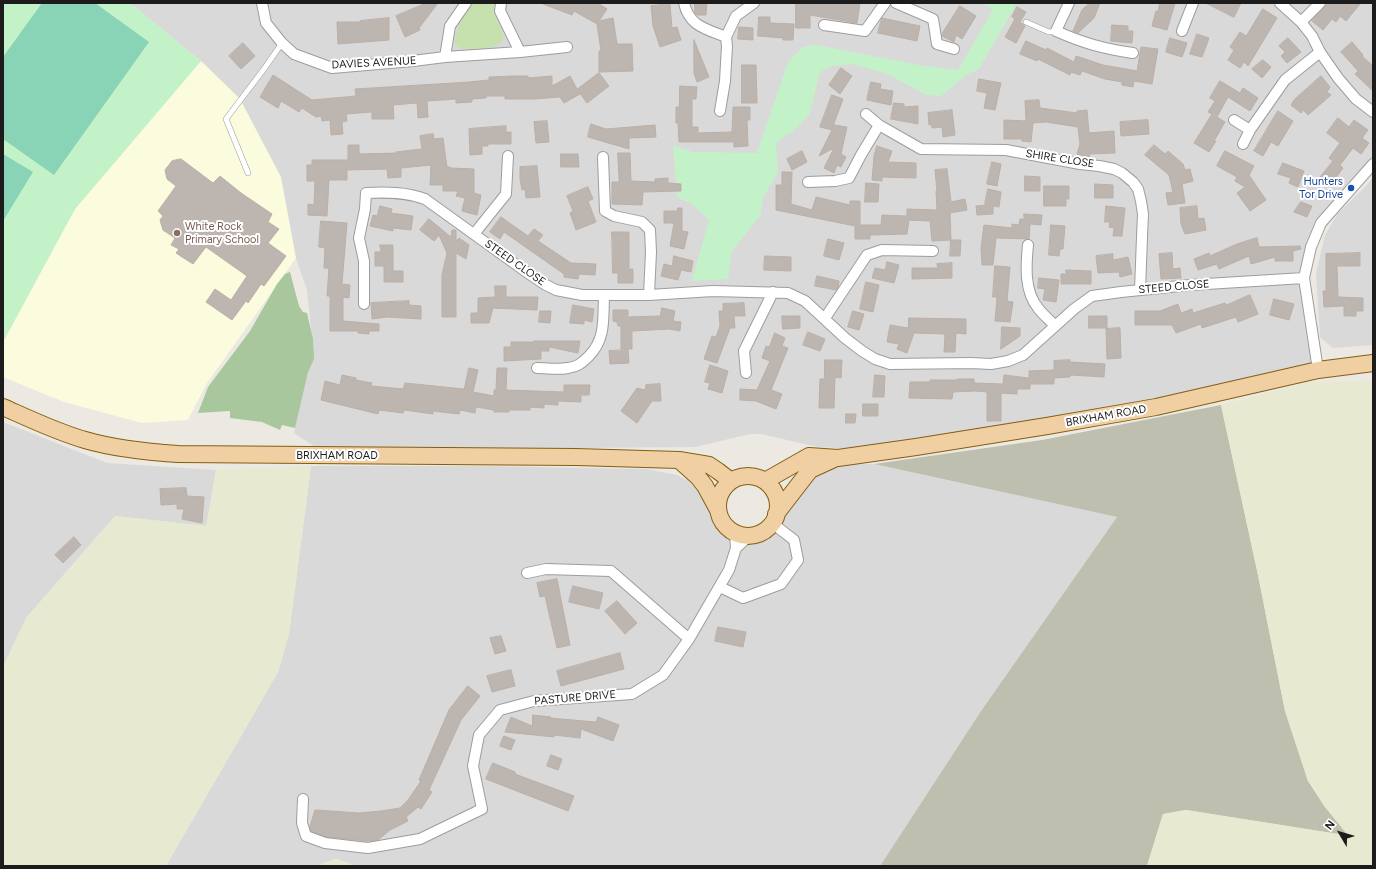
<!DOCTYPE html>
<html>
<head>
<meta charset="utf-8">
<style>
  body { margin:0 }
  #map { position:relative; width:1376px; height:869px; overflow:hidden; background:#ece9e3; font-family:Figtree,sans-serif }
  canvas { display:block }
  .frame { position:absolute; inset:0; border:4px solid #1c1c1c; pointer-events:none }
  .north { position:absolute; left:1320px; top:813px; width:40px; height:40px; -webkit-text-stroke:3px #fff; paint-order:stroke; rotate:308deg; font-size:11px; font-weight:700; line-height:16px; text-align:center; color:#1c1c1c }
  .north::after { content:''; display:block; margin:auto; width:14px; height:18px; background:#1c1c1c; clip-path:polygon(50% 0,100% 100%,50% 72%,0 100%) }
</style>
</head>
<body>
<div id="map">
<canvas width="1376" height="869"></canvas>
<div class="frame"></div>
<div class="north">N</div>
</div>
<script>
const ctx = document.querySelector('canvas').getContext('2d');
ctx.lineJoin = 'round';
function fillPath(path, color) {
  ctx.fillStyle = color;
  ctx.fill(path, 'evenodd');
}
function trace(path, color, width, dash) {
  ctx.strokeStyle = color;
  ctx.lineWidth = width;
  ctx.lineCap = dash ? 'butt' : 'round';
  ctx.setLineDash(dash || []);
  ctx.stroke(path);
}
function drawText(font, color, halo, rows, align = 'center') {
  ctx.font = font + ' Figtree,sans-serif';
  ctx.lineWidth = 4;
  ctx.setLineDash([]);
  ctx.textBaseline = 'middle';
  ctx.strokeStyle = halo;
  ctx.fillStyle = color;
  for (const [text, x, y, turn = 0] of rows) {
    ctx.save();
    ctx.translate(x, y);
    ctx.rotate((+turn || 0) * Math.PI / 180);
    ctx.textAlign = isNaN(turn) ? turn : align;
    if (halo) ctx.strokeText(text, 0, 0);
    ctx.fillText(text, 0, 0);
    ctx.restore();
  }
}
const residential = new Path2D(`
  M130,3H1373V164L1321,223L1304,278L1318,370L916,447L838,448L818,447L761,434H750L695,447L578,448L317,456L318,449L294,433L312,338L307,290L296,258L240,99L201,61Z
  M1373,177V345L1333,348L1320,337L1316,273L1325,235L1338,213L1366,186Z
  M3,422L107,463L216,470L207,526L115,516L26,618L3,667Z
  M842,464H874L1117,517L981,711L880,866H357L336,859L315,866H166L278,672L289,634L311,466H478L646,469L677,475L688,481L699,491L715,524L724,536L742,546L764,541L784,517L802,490L816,476Z`);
const education = new Path2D(`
  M201,61L240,99L281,177L296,258L207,383L188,420L142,423L64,402L3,377V342L75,209Z`);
const construction = new Path2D(`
  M1221,405L1258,575L1285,711L1308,781L1325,807L1351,838L1338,834L1186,810L1163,814L1147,866H880L981,711L1117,517L874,464L1042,440Z`);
const farmland = new Path2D(`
  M1373,381V866H1147L1163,814L1186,810L1338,834L1350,838L1325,807L1308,781L1285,711L1258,575L1221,405L1310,382Z
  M311,466L289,634L278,672L166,866H3V667L26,618L115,516L206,526L216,470Z
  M336,859L337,860L357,866H315Z`);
const grass = new Path2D(`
  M473,3H494C494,6 493,10 494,13C495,20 501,26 503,33C509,51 474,48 463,49L458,47L454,42C457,26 463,16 473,3Z`);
const forest = new Path2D(`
  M290,272L299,306L303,312L307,313L313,339L314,359L308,372L295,428L282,425L280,430L262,422L230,418V411L198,413L208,387L250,331L277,284L285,274Z`);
const park = new Path2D(`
  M3,3H130L201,61L75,209L3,342Z
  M983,3H1017L979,69L966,75L941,96L927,95L885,73L851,64L831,66L820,72L809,115L794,130L776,143L778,172L763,198L760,216L731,252L728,279L692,281L709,220L692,204L677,197L673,146L693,152L757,153L788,62L803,47L816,45L924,66L958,70L993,10Z`);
const pitch = new Path2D(`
  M42,3H95L149,42L54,175L3,139V57Z
  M3,154L33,172L3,221Z`);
const building = new Path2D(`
  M427,3H438L419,28L420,30L405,37L396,16Z
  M543,3H598L607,9L599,21L613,18L617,44H632L633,71L599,72V51H601L597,24L574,11L572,15L543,4Z
  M695,3H707L706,15H697L695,13Z
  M796,3H860L857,23L810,15V28H796Z
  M1090,3H1100L1094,18L1078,33L1073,31L1082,10Z
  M1160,3H1175L1167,30L1152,26L1156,11H1158Z
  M1206,3H1241L1234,17Z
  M1328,3H1361L1346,21L1340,16L1336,22L1332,19L1323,30L1312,21Z
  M670,4L672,28L677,27L681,40L660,47L653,26L651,6Z
  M960,6L976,16L962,39L956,35L954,42L942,36V34Z
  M1017,7L1026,12L1020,22L1025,26L1016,43L1005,37L1015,19L1012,17Z
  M1263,9L1277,18L1248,66L1244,62L1240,68L1228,60L1234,50L1230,47L1240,32L1246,36Z
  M759,17H770V23L794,24L793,40H783V38L758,36Z
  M389,18V40L338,44L337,22H360V21Z
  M882,18L920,26L917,41L878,33Z
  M1112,25L1128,26V31H1133L1132,43L1111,41Z
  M739,27L753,28V40L738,39Z
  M1197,34L1209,38L1202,57L1190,54Z
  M1170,38L1187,43L1182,57L1166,52Z
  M1288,38L1301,52L1287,63L1281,56L1285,52L1279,46Z
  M694,40L709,77L697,82L694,73Z
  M1026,41L1046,50L1047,48L1074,62L1076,56L1103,65L1137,71L1141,47L1158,49L1152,84L1134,81L1133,87L1122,85V82L1105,79L1082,71L1080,75L1071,72L1070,75L1038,59L1037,61L1020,54Z
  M1352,42L1363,55L1362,56L1373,66V91L1355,74L1358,71L1341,52Z
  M243,43L255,56L241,69L229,56Z
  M1263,60L1271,67L1262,78L1252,69Z
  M742,65H756L757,103H742Z
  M841,68L852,76L840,94L829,85Z
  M599,73L609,86L587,103L579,92L580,94L564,103L560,97L534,99H505V96H486V98L472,99V102L456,103V99L427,101L428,117L418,118L417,103L393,105L394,119H372V112L346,114L347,121L342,122L343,134L331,135L330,120L322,121L321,116L316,117L302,108L299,112L281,101L278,108L260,97L273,75L312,100L356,96L355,89L469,82L489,80V77L513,76H528V78L552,76V86L570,76L577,89Z
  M1321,76L1330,87L1327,92L1331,95L1308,115L1303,110L1301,113L1291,105L1294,100Z
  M979,79L1001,83L995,110L984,108L987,93L977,91Z
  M1220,81L1240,93L1243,88L1258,98L1250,111L1228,97L1217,117L1225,122L1214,141H1216L1209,152L1194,143L1212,114L1208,112L1215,101L1210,98Z
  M871,82L881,84L880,89L893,91L891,105L867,100Z
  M680,86L697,87L696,99H692V127H698V133L732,132L733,107H750V120H747L748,146L734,147V142H679L678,123H676V107H679Z
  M832,95L843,99L832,129L834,125L847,127L841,154L846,157L841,167L837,165L834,173L824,168L834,148L819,156L832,130L820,127Z
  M1039,100L1040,108L1077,113V111L1087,110L1089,133L1114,131L1115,153L1090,154L1089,157L1077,154L1080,144L1078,127L1046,122L1033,123L1031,142L1022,141V139H1004V120L1026,121L1025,101Z
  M894,103L904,104V107L918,106V124L891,119Z
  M952,110L955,135L943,137L942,127L932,128L931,124L929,125L928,113Z
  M1278,111L1293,121L1278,146L1271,142L1263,156L1254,151Z
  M1338,118L1349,127L1354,120L1368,130L1362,138L1369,143L1361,154L1353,148L1340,165L1343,168L1331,184L1320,177L1333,161L1329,158L1340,143L1327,133Z
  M1148,120L1149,134L1121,136L1120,122Z
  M547,121L549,142L536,143L534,122Z
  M591,124L606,129L655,125L656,137L629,138V149L588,137Z
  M506,126V132H511V144H488V146H482V154L470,155L469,129Z
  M433,134L434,139L443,138L447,167H450V168L474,169V193L481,195L477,215L462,211L465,198L456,196L458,191H443V185H430L431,165L401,168V177L388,178L387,169L347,170V180H329L327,216L308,215V204L314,205L315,181H307V165H312V160H348V145H359V154L397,153L396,152L422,149L420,136Z
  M1154,145L1165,154L1168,151L1183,164L1185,170L1190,169L1193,181L1182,184L1185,203L1168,205L1166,193L1173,192L1169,175L1145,155Z
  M877,146L892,151L888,162L916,163V178L882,177V181L872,180L874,156Z
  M802,151L807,162L792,170L787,159Z
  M1225,151L1254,166L1249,175L1266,200L1250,211L1237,193L1245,187L1235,181L1237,177L1217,166Z
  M618,153H630L631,181L655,182V179L668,178V183L681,184V191L643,192L642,205L612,204V182H619Z
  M561,154H578L579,167H561Z
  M181,159L213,183L220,176L241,193L272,214L268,222L279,229L268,243L286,256L264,286L261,284L248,303L246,301L232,320L206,302L215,289L231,300L247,276L206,247L193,264L176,253L179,249L171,245L175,238L163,230L160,220L163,216L158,211L176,186L167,179L165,170L172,161Z
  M992,162L1001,164L997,186L987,184Z
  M1283,163L1304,171L1298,187L1289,183L1291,178L1278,174Z
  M537,166L540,197L526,198L525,189L522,190L520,179V167Z
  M947,169L951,202L965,199L967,210L950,213L951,240L932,241L930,221L909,220L907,234L870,235V239H855V226L776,210V185H782V172H792L791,204L812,210L816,197L850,205V201H860V225H881L882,215L907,216V209L937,210L936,191H937L935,170Z
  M1025,176L1040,177V191H1025Z
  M866,183L879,184L878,202H865Z
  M1095,184L1113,185V198H1095Z
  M1044,186H1069V199H1066V206H1044Z
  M588,187L593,199L588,201L596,222L576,230L570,213L573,211L567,196Z
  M988,189L1001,192L999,207L993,206V214L977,215L976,206L987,205L985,204Z
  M1301,202L1312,206L1307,217L1294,212Z
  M380,206L392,209L391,213L413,216L411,230L393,228V231L370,226L373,215L377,216Z
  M1106,206L1125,208L1122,236H1113L1114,228L1109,227L1110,222H1105Z
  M1197,206L1198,219L1204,218L1206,230L1185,234L1181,224L1180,208Z
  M678,208H682V231L688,232L684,249L670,246L674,223H664V211H677Z
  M1024,214L1042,215L1041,225L1030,224L1029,239L996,238L993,265H982L981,248L984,225L1012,228V224L1019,225L1020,219H1024Z
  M501,217L528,236L534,229L543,235L538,241L571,263L596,264L595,275L579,274L578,279L564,277V274L504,232L500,239L490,232Z
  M429,219L451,237L452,230H456V241L459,238L469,245L466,259L456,253V317H442V275L447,253L439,235L434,241L420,230Z
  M321,221L347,223L342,284L350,285L349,298L343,297V321L379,324V331H369V334L358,333V331H330V296H327L329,268H324L325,248L319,247Z
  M1051,225L1065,226L1063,249H1060L1059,256L1049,255Z
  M612,232H629V269H633V283H618V273H613Z
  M1257,238L1259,247L1300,246L1301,249L1293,251V261H1275V257L1251,264L1249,256L1219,269L1217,264L1198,270L1194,259L1209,253L1210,256L1237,244Z
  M828,239L844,243L839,260L824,256Z
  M951,240H961L960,256H950Z
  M380,245H393V271H403V282H384V266H375V252H381Z
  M1172,253L1173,269L1180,268L1181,278L1161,279L1159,254Z
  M1360,253V266H1337L1338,297L1363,298V311H1356V316H1344V306L1324,307L1323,291H1326V254Z
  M1113,254V260L1128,257L1132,274L1120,277L1119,272L1098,273L1096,256Z
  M674,256L693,261L691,272L681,270L678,280L661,276L664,264L672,266Z
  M765,256L791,257V271L764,270Z
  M887,262L899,265L894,283L872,278L875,268L885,270Z
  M952,263V278L912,279V268H938L937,264Z
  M995,266L1010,267L1007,301L1013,302L1010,322L995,321L997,297H993Z
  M1066,270L1091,271V284H1061V274H1066Z
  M817,276L839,281L838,288L836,290L815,286Z
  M1039,278L1059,280L1056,302L1043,300L1045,289L1038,288Z
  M866,282L879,285L873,312L860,309Z
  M495,286H506V297H538L537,310L493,308L489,323H471V313H478V298L495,297Z
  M1250,295L1258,314L1238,322L1236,317L1202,328L1201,324L1176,333L1172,325H1135V311H1160L1178,304L1181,313L1192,309L1193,313L1225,303L1226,305Z
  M1274,299L1294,304L1289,320L1270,315Z
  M409,301V305L421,306V319L387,317L372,319L371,303Z
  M744,303L745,316H734L735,328H730L717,363L704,359L712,336L716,337L720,326L719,311H723V304Z
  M573,305L594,309L592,322L584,320V324L570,323Z
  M662,308L675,311L673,321L681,322L680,331L669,329L632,331V349H621V326H618L617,322L613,321V310H628V317L660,316Z
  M540,311H551L550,323L539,322Z
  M853,311L864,314L859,330L848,327Z
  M782,316H800V328L783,329Z
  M1089,316H1107V328H1089Z
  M909,318L966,319V334L956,333L955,352H944L945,334L914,333L907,353L897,349L899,344L887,342L890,325L908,328Z
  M1002,327L1020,328V336L1001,349Z
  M1120,328L1121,358L1107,359L1106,329Z
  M808,332L825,339L820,351L803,345Z
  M775,333L785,338L782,346L788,348L771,390L782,394L776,409L756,401L740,400V389L757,390L770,361L762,358L766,346L769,347Z
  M534,341H580L578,353L549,347V351H541V359L504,361V347H511V342H534Z
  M628,350L629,363L610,364L609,351Z
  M825,360H842L841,378L835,377L834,408H819L820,379H824Z
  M1070,360V362L1105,364L1104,377L1070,375V377L1054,378V384H1030V389H1017V394L1001,393V421H987V392L975,391L953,392L952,399L909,398L910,382H930V380H957V379H974V385V383L1003,384L1004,375L1029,378V371L1054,370V361Z
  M710,365L728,371L722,393L708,389L710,383L705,382Z
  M469,368L478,370L473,392L494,396V390H496L497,368H507L506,390L564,392V385H590L589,395H581V402L558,401V405L544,404V408L530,407V410H509V412H494V410L476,407L475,413L460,410L459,414L433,411V414L404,410L403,413L379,410L378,414L321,400L325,381L340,385L342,375L356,378V380L372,383L371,386L403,389L405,383L464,389Z
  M875,375L885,376L884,397H873Z
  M660,384L661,401H652L637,423L621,411L637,388L645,390L646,385Z
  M863,404H878V416H863Z
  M846,414H856L855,423H846Z
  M186,488L187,496L204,497L202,523L182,519L184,509H177V504L161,505L160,489Z
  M74,537L81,545L63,563L55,555Z
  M557,579L570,645L557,648L545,596L540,597L537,583Z
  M573,586L603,593L599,609L569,602Z
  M617,601L637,623L625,634L605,611Z
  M718,627L746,632L743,647L715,641Z
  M501,636L506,651L495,654L490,638Z
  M620,653L624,669L561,686L557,671Z
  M511,670L515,686L492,692L487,676Z
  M468,686L480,696L461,720L429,790L432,792L421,809L418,807L406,817L408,821L390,830L378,840L368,841L327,837L311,831L310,826L315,810L359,813L381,811L400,808L408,800L421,781L419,780L449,710Z
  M533,715L551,717L550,718L596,722L598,717L619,725L613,741L581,729L580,738L554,735V737L505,732L511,717L532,726Z
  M504,736L515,740L511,750L500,746Z
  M551,755L562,759L558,770L547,766Z
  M493,763L515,772V774L574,796L568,811L486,779Z`);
const service = new Path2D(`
  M1026,22L1049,32L1056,31
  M248,173L226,119L264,69L282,43`);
const minor = new Path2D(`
  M262,3L266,23L282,43L294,54L332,68L413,61L445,57L520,52L567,47
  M501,3L500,11L520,52
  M684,3C689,26 706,29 726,37
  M896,3L933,19L937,44L954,49
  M1069,3L1056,31C1083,43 1104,49 1133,53
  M1280,3L1301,22L1312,36L1320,52L1338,78L1356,99L1373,112
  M1301,22L1320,3
  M824,25L865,31L885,3
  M1182,31L1193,3
  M445,57L450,26L466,3
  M720,111L725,81L727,46L726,37L736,16L754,3
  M866,114L879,125
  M1234,120L1250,130
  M1243,144L1250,130L1285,80L1320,52
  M603,157L605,211L614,216L642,222L650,230L651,252L649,295
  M808,182L835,181L849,178L861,155L879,125L921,149L1006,150L1080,164L1099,166L1114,169L1122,173L1133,182L1138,189L1141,201L1143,214L1142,237L1140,290
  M474,234L506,194L508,156
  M1028,245C1026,265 1024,291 1038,308C1043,315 1050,320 1055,326
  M364,304V261L359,238L365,209L366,193C386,192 406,192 425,199L525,271L546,285L556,290L582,295H649L713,291L788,293L805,301L845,338L862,351L875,359L890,364L971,363L991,364L1008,361L1023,355L1074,309L1092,296L1121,292L1190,285L1304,278
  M825,318L867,255L882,250L933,251
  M537,368C547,368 558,370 568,368C577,367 582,363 589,356C606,339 603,318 604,295
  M1318,370L1304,278L1311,247L1321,223L1373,164
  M746,373L744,351L773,292
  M736,548L749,536
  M527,573L546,569L611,571L689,639
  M720,587L743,598L781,584L798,560L794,540L772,523
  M303,799L302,823L306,836L325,843L368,848L420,839L482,809L473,766L479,735L500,710L534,701L632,694L663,675L689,639L729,570L736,548L735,533`);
const primary = new Path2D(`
  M3,407C30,419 57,432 85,440C116,449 147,452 178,454L576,457L679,460L709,465L718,471L731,481
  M679,460L698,477L705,486L718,510
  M718 506a30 30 0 1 1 60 0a30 30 0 1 1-60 0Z
  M765,481L809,456L838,458L916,447L1047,426L1156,407L1318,370L1373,363
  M776,514L810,470L834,459`);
const markers = [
  [1351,188,4,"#1a4fb4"],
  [177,233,4,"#8d6e63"]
];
const streetNames = [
  ["DAVIES AVENUE",374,63,-3],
  ["SHIRE CLOSE",1060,159,9],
  ["STEED CLOSE",515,263,35],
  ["STEED CLOSE",1174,287,-5],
  ["BRIXHAM ROAD",1106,416,-10],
  ["BRIXHAM ROAD",337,456],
  ["PASTURE DRIVE",575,698,-5]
];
const transitNames = [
  ["Hunters",1343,182],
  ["Tor Drive",1343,195]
];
const educationNames = [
  ["White Rock",185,227],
  ["Primary School",185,240]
];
fillPath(residential, '#dad9d9');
fillPath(education, '#fbfbdd');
fillPath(construction, '#bfbfaf');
fillPath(farmland, '#e7e9d0');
fillPath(grass, '#c7e1ae');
fillPath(forest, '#a8c79c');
fillPath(park, '#c4f2c8');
fillPath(pitch, '#89d3b7');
fillPath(building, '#bcb5b0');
trace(building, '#bcb0a7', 1);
trace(service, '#9d9d9d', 6);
trace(minor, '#9d9d9d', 12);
trace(primary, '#835e11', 18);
trace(service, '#fff', 5);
trace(minor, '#fff', 10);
trace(primary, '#f0d0a3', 16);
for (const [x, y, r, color] of markers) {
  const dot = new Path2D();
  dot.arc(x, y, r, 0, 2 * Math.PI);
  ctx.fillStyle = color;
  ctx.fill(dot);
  trace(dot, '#fff', 1.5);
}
drawText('11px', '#1c1c1c', '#fff', streetNames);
drawText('11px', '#164399', '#fff', transitNames, 'right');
drawText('11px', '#785e54', '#fff', educationNames, 'left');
</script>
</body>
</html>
